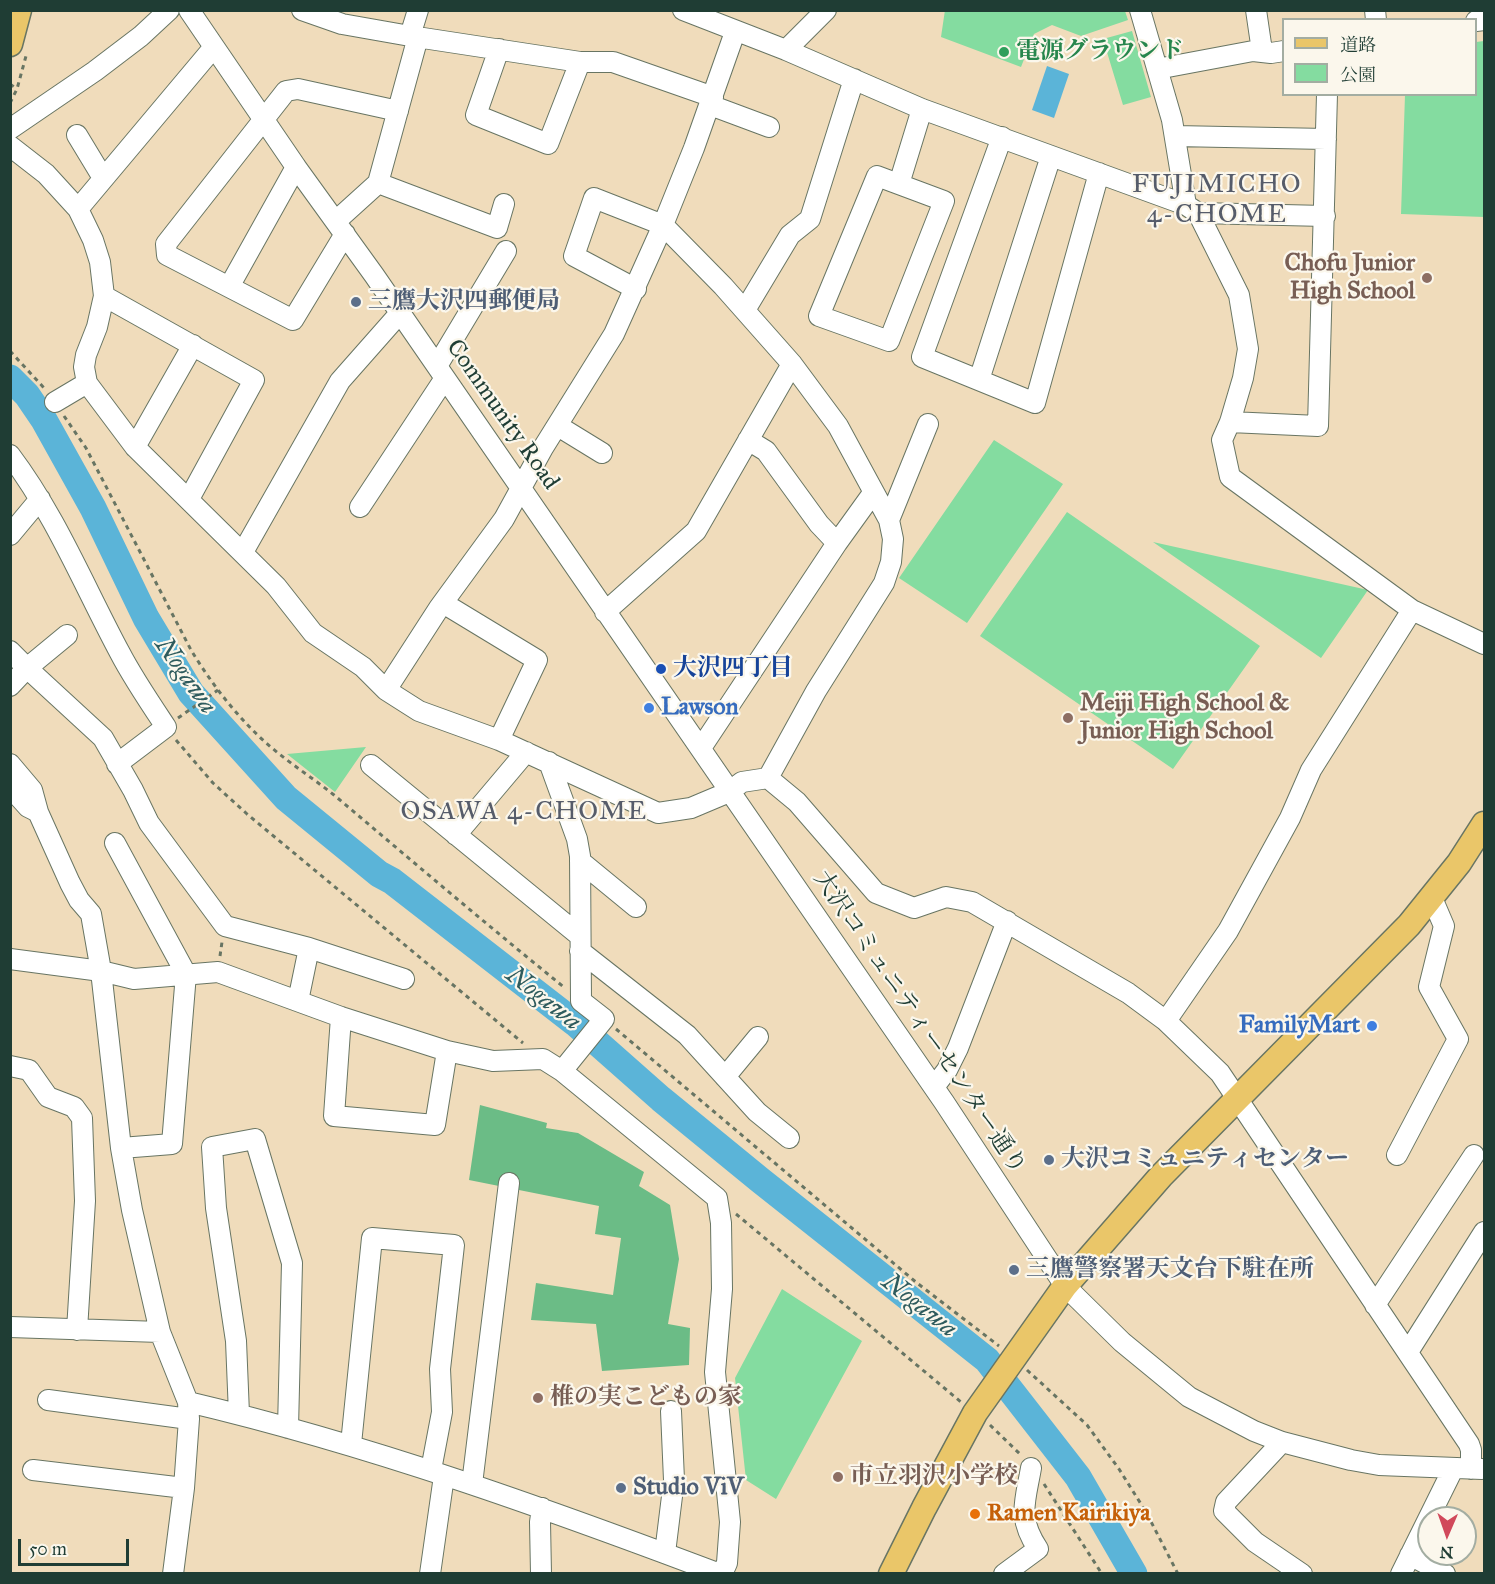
<!DOCTYPE html>
<html>
<head>
<meta charset="utf-8">
<style>
  body { margin:0 }
  #map { position:relative; width:1495px; height:1584px; overflow:hidden; background:#f0dcbb; font-family:"IM FELL Great Primer","Noto Serif JP",serif }
  canvas { display:block }
  .frame { position:absolute; inset:0; border:12px solid #1f3d34; pointer-events:none }
  .legend { position:absolute; left:1282px; top:18px; width:195px; height:78px; box-sizing:border-box; background:#fbf7ec; border:2px solid #a3ada2; margin:0; padding:8px 10px; list-style:none; font-size:18px; color:#1f3d34 }
  .legend li { display:flex; align-items:center; gap:12px; height:30px }
  .legend b { width:30px; border:2px solid #a3ada2 }
  .north { position:absolute; left:1417px; top:1506px; width:60px; height:60px; box-sizing:border-box; background:#fbf7ec; border:2px solid #a3ada2; border-radius:50%; rotate:182deg; font-size:16px; font-weight:700; line-height:24px; text-align:center; color:#1f3d34 }
  .north::after { content:''; display:block; margin:auto; width:21px; height:27px; background:#d1495b; clip-path:polygon(50% 0,100% 100%,50% 72%,0 100%) }
  .scale { position:absolute; left:18px; top:1539px; width:111px; height:27px; box-sizing:border-box; border:3px solid #1f3d34; border-top:0; padding-left:8px; font-size:18px; line-height:21px; white-space:nowrap; color:#1f3d34; -webkit-text-stroke:4px #fbf7ec; paint-order:stroke }
</style>
</head>
<body>
<div id="map">
<canvas width="1495" height="1584"></canvas>
<div class="frame"></div>
<ul class="legend">
<li><b style="height:8px;background:#eac669"></b>道路</li>
<li><b style="height:16px;background:#84dca0"></b>公園</li>
</ul>
<div class="north">N</div>
<div class="scale">50 m</div>
</div>
<script>
const ctx = document.querySelector('canvas').getContext('2d');
ctx.lineJoin = 'round';
function fillPath(path, color) {
  ctx.fillStyle = color;
  ctx.fill(path, 'evenodd');
}
function trace(path, color, width, dash) {
  ctx.strokeStyle = color;
  ctx.lineWidth = width;
  ctx.lineCap = dash ? 'butt' : 'round';
  ctx.setLineDash(dash || []);
  ctx.stroke(path);
}
function drawText(font, color, halo, rows, align = 'center') {
  ctx.font = font + ' "IM FELL Great Primer","Noto Serif JP",serif';
  ctx.lineWidth = 4.5;
  ctx.setLineDash([]);
  ctx.textBaseline = 'middle';
  ctx.strokeStyle = halo;
  ctx.fillStyle = color;
  for (const [text, x, y, turn = 0] of rows) {
    ctx.save();
    ctx.translate(x, y);
    ctx.rotate((+turn || 0) * Math.PI / 180);
    ctx.textAlign = isNaN(turn) ? turn : align;
    if (halo) ctx.strokeText(text, 0, 0);
    ctx.fillText(text, 0, 0);
    ctx.restore();
  }
}
const green = new Path2D(`
  M945,10L1125,11L1128,20L1081,36L1052,25L1034,34L1021,67L941,37Z
  M1132,31L1151,97L1123,105L1103,39Z
  M1484,41V217L1401,214L1405,95L1476,94V42Z
  M994,440L1063,484L967,623L899,578Z
  M1067,512L1260,646L1173,769L980,636Z
  M1153,542L1368,590L1321,658Z
  M366,747L335,792L287,754Z
  M782,1289L862,1341L776,1499L746,1480L735,1378Z`);
const forest = new Path2D(`
  M480,1105L547,1123L546,1128L578,1133L644,1172L639,1186L670,1205L679,1259L668,1324L690,1328L689,1365L602,1371L596,1324L531,1320L536,1283L613,1295L621,1238L595,1234L599,1206L469,1180Z`);
const water = new Path2D(`
  M1047,66L1069,74L1054,118L1032,110Z`);
const river = new Path2D(`
  M10,378L27,395L44,420L93,508L146,618L191,693L286,798L379,874L392,881L575,1023L661,1099L760,1180L987,1360L1078,1477L1134,1574`);
const path = new Path2D(`
  M10,84L17,89
  M10,103L17,89L26,56
  M10,351L45,389
  M64,416L86,448L191,650C213,686 240,721 272,748C292,765 314,779 334,795C411,860 487,925 565,988
  M178,718L218,690
  M176,740L213,783L247,814L523,1043
  M220,956L222,942
  M616,1029L917,1283L999,1346
  M736,1214L961,1402
  M1027,1370L1087,1425L1119,1469L1146,1512L1178,1574
  M990,1425L1022,1456
  M1044,1484L1102,1574`);
const minor = new Path2D(`
  M189,10L296,167L374,275L944,1102L1065,1286L1122,1342L1189,1397L1254,1431L1282,1442L1351,1460L1379,1465L1482,1469
  M302,10L342,24L410,36L580,62H613L713,97
  M683,10L786,50L922,109L1186,205L1198,213L1239,295L1248,349L1243,378L1230,422L1222,440L1230,477L1412,610L1484,644
  M1140,10L1172,120L1186,205
  M1256,10L1262,51
  M1375,10L1376,20
  M1476,21L1484,20
  M410,36L418,10
  M499,49L476,115L548,144L580,62
  M786,50L826,10
  M1157,69L1253,51L1271,53L1284,51
  M710,105L769,127
  M10,129L95,71L141,36L169,10
  M77,135L103,178
  M1175,136L1326,139
  M1002,137L922,357L1035,403L1099,173
  M10,146L46,174L78,209L93,240L100,262L104,296L97,327L86,355L84,367L87,383L135,447L276,586L313,633L363,667L386,690L419,711L499,740L658,813L691,808L729,792L742,782L768,778L797,802L876,893L914,908L946,897L972,902L1128,993L1166,1021L1220,1073L1469,1444L1471,1450V1469
  M877,176L944,201L889,341L819,316Z
  M378,183L497,228L504,204
  M899,184L922,109
  M78,209L214,47
  M1198,213L1325,216
  M336,221L378,183L418,37
  M345,234L293,320L167,255L166,244L286,91L298,89L398,111
  M229,287L296,167
  M636,289L574,256L594,198L663,225L723,286L792,364L838,426L889,520L893,539L891,562L884,583L816,691L768,778
  M104,296L254,380L189,499
  M745,310L790,235L810,219L854,79
  M437,366L506,251
  M979,380L1051,156
  M55,402L87,383
  M1230,422L1318,426L1327,94
  M558,426L602,453
  M748,440L766,451L819,524L837,543
  M135,447L193,345
  M10,455C56,516 84,586 120,653C133,678 150,703 166,727L117,764
  M360,507L445,378
  M889,520L928,424
  M10,535L40,499
  M243,552L340,381L400,313
  M443,603L537,660L499,740
  M605,612L696,531L792,364
  M10,651L27,668L67,635
  M10,686L27,668L103,738L133,790L149,823L225,926L309,948L404,979
  M386,690L439,608L504,519L543,448L614,334L663,225L694,148L735,32
  M701,748L837,543L873,493
  M10,764L32,790L38,812
  M371,765L580,936
  M10,787L28,807L38,812L70,883L79,900L91,914L101,971L121,1148L132,1210L160,1332L188,1402L189,1419L184,1488L173,1574
  M456,835L526,752
  M115,843L186,974L172,1144L121,1148
  M580,861L636,907
  M580,951L687,1035L757,1112L789,1138
  M10,959L101,971L134,979L218,972L341,1017L447,1051L493,1061L543,1059L562,1071L604,1019L581,1001L580,856L577,839L549,762
  M298,1001L309,948
  M341,1017L334,1116L435,1125L447,1051
  M1166,1021L1228,931L1290,818L1311,770L1412,610
  M10,1066L29,1070L48,1097L74,1107L82,1118L85,1201L77,1330
  M562,1071L717,1198L721,1223L722,1289L715,1372L730,1522L727,1563L722,1574
  M725,1077L758,1037
  M934,1087L947,1070L958,1048L1007,921
  M1397,1155L1458,1039L1429,987L1444,926L1432,898
  M1375,1305L1474,1155
  M10,1327L160,1332
  M1408,1352L1484,1232
  M48,1400L189,1419
  M188,1402C370,1445 545,1508 720,1574
  M239,1414L236,1341L216,1208L212,1147L255,1139L292,1263L288,1428
  M1282,1442L1226,1502L1224,1511L1255,1542L1302,1574
  M351,1444L372,1238L454,1245L440,1369L442,1412L431,1470
  M33,1470L184,1488
  M472,1484L509,1183
  M665,1553L674,1480L671,1411
  M1410,1555L1445,1574
  M430,1574L444,1476
  M541,1574L540,1522L542,1508
  M1004,1574L1038,1549C1017,1517 1025,1503 1031,1468
  M1401,1574L1453,1469`);
const major = new Path2D(`
  M10,44L19,10
  M891,1574L924,1508L975,1413L1065,1286L1161,1176L1409,925L1459,863L1484,824`);
const markers = [
  [1004,52,6,"#2e9e5b"],
  [1427,278,6,"#8d6e63"],
  [356,302,6,"#5c6f8a"],
  [661,669,6,"#1a4fb4"],
  [649,708,6,"#3f7fe0"],
  [1068,718,6,"#8d6e63"],
  [1372,1026,6,"#3f7fe0"],
  [1049,1160,6,"#5c6f8a"],
  [1014,1270,6,"#5c6f8a"],
  [538,1398,6,"#8d6e63"],
  [838,1477,6,"#8d6e63"],
  [621,1488,6,"#5c6f8a"],
  [975,1514,6,"#e8710a"]
];
const leisureNames = [
  ["電源グラウンド",1016,52]
];
const educationNames = [
  ["Chofu Junior",1415,264,"right"],
  ["High School",1415,292,"right"],
  ["Meiji High School &",1080,704],
  ["Junior High School",1080,732],
  ["椎の実こどもの家",550,1398],
  ["市立羽沢小学校",850,1477]
];
const serviceNames = [
  ["三鷹大沢四郵便局",368,302],
  ["大沢コミュニティセンター",1061,1160],
  ["三鷹警察署天文台下駐在所",1026,1270],
  ["Studio ViV",633,1488]
];
const streetNames = [
  ["Community Road",502,415,55],
  ["大沢コミュニティーセンター通り",919,1023,56]
];
const transitNames = [
  ["大沢四丁目",673,669]
];
const shopNames = [
  ["Lawson",661,708],
  ["FamilyMart",1360,1026,"right"]
];
const foodNames = [
  ["Ramen Kairikiya",987,1514]
];
const neighbourhoodNames = [
  ["FUJIMICHO",1217,186],
  ["4-CHOME",1217,216],
  ["OSAWA 4-CHOME",524,813]
];
const waterNames = [
  ["Nogawa",185,676,55],
  ["Nogawa",543,999,38],
  ["Nogawa",919,1306,38]
];
fillPath(green, '#84dca0');
fillPath(forest, '#6bbc86');
fillPath(water, '#5bb4d8');
trace(river, '#5bb4d8', 27);
trace(minor, '#687563', 22);
trace(major, '#687563', 27);
trace(path, '#687563', 3, [4.5, 4.5]);
trace(minor, '#fff', 20);
trace(major, '#eac669', 24);
for (const [x, y, r, color] of markers) {
  const dot = new Path2D();
  dot.arc(x, y, r, 0, 2 * Math.PI);
  ctx.fillStyle = color;
  ctx.fill(dot);
  trace(dot, '#fbf7ec', 2);
}
drawText('bold 24px', '#27864d', '#fbf7ec', leisureNames, 'left');
drawText('bold 24px', '#785e54', '#fbf7ec', educationNames, 'left');
drawText('bold 24px', '#4e5e75', '#fbf7ec', serviceNames, 'left');
drawText('24px', '#1f3d34', '#fbf7ec', streetNames);
drawText('bold 24px', '#164399', '#fbf7ec', transitNames, 'left');
drawText('bold 24px', '#366cbe', '#fbf7ec', shopNames, 'left');
drawText('bold 24px', '#c56008', '#fbf7ec', foodNames, 'left');
ctx.letterSpacing = '1.5px';
drawText('26px', '#565c6a', '#fbf7ec', neighbourhoodNames);
ctx.letterSpacing = '0px';
drawText('italic 26px', '#2e5b5d', '#fbf7ec', waterNames);
</script>
</body>
</html>
